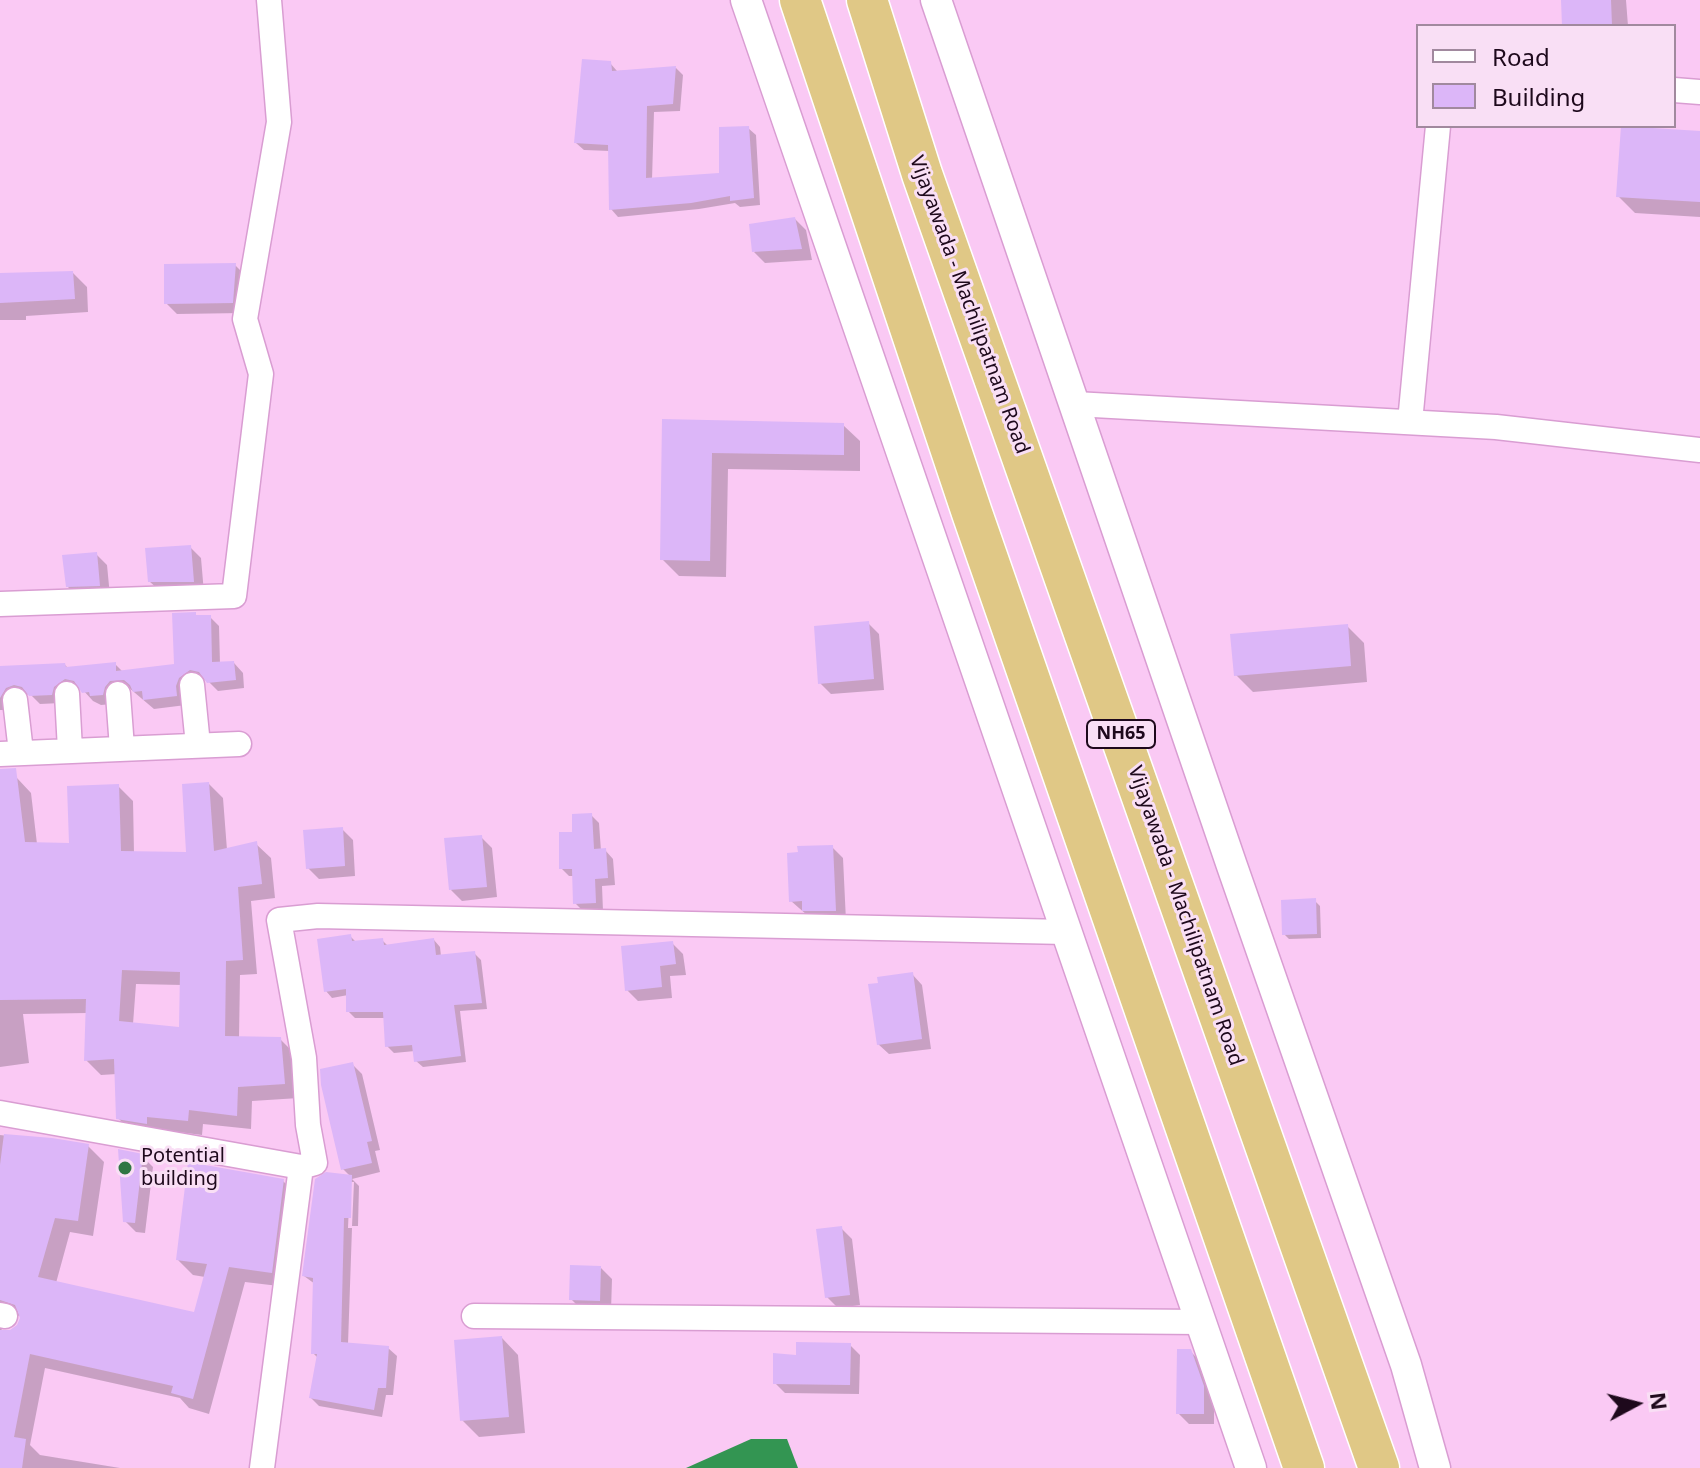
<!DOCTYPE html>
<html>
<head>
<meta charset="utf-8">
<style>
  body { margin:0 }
  #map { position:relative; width:1700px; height:1468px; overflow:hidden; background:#fac9f4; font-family:"Noto Sans",sans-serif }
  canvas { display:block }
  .legend { position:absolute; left:1416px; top:24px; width:260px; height:104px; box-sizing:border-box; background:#f9dff5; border:2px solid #a1899e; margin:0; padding:10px 14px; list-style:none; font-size:24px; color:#1e091c }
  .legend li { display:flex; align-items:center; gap:16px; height:40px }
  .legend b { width:40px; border:2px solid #a1899e }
  .north { position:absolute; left:1596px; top:1364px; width:80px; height:80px; -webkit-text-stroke:6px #f9dff5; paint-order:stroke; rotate:83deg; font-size:22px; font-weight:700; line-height:32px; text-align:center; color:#1e091c }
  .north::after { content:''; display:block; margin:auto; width:28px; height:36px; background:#1e091c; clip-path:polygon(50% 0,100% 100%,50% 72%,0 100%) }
</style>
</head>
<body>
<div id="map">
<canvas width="1700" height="1468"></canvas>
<ul class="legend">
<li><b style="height:10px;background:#fff"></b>Road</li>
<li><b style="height:22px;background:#dcb6f8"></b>Building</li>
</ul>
<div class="north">N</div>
</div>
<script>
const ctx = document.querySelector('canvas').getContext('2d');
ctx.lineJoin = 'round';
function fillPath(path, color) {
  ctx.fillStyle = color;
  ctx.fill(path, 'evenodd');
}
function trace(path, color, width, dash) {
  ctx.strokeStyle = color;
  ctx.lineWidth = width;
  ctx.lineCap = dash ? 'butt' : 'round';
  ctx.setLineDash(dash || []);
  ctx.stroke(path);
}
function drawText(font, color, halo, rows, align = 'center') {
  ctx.font = font + ' "Noto Sans",sans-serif';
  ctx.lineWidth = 6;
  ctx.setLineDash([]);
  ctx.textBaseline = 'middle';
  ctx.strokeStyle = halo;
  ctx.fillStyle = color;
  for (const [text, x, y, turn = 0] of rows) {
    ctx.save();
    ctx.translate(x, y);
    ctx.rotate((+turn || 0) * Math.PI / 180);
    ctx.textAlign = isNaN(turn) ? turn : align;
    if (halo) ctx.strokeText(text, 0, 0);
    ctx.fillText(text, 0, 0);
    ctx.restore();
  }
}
const water = new Path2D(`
  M751,1439H787L798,1468H686Z`);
const shadow = new Path2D(`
  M1563,0H1626L1628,26H1564Z
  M610,63L617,71L676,68L683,75L680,111L654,112L652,180L721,175L748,128L756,135L760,205L740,207L735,203L699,209L618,217L611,209L610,151L584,150L576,143Z
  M1700,133V217L1635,213L1618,196Z
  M795,219L806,230L812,260L765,263L754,252Z
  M235,265L246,276L243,313L177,314L166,303Z
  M73,273L87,287L88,312L26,316V320H0V274Z
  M664,421L843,425L860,441V471L728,469L726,577L679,576L662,559Z
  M190,547L201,558L204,593L161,592L149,581Z
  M96,554L107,565L110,596L78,597L67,586Z
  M198,617H210L219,626L220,664L234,663L243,673L244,688L218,691L207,680L202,679L186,705L154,709L128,687L118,691L112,704L101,705L93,701L82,689L76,688L61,703L40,704L31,695L23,694L9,710H0V668L65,665L68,668L115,664L123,672L176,666Z
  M868,623L879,634L884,690L831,694L820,683Z
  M1347,626L1364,643L1367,682L1253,692L1236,675Z
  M17,778L31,793L37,844L71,845L118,786L133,801L134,853L189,854L209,784L223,798L227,850L256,844L271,858L275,898L251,901L257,974L240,975L239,1038L280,1039L295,1054L299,1098L252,1101L251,1129L203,1124L202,1135L162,1130L133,1133L118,1118L117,1074L101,1075L86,1060L88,1013L23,1014L29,1063L0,1067V780ZM136,984L182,985L180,1029L133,1024Z
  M591,815L599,823L601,851L605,850L613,859L615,885L602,886L603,911H583L575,903L574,876H569L561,868L574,833Z
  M342,829L353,840L355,876L319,879L308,868Z
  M481,837L492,848L497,897L462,901L451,890Z
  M832,847L843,858L846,921L815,922L791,901Z
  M1315,901L1320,906L1321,938L1289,939L1284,934Z
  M350,936L357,943L382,940L388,946L434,940L440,947L441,956L474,953L481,960L487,1009L460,1011L466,1062L423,1067L416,1061L415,1051L394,1053L387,1046L385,1018H355L348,1011V995L332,998L326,991Z
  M672,943L683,954L686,975L670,976L672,998L638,1001L627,990Z
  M912,974L922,985L931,1049L889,1054L878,1044Z
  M352,1064L362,1074L380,1150L375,1151L380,1172L352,1179L359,1186L358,1226H352L354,1182H350L348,1228H352L348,1344L388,1348L397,1356L393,1395H386L382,1417L319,1406L311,1398L318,1358L313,1353L315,1284L304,1276L351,1177L343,1169Z
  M0,1135L88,1146L104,1162L93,1236L70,1232L56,1283L195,1314L205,1277L193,1275L178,1260L283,1181L299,1197L287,1287L245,1282L209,1414L189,1408L180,1398L45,1368L30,1445L40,1455L120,1468H0ZM12,1315L21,1316L18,1327L1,1334L3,1321Z
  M142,1156L153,1167L145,1233L136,1232L125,1221Z
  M841,1228L852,1239L860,1305L838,1308L827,1297Z
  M601,1268L612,1279L611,1311L582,1310L571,1299Z
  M502,1338L518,1355L525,1433L479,1437L462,1420Z
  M850,1345L860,1355L859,1394L785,1393L775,1383L798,1357Z
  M1190,1351L1201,1362L1214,1399V1424H1189L1178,1413Z`);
const building = new Path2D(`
  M1561,0H1611L1612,26H1562Z
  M582,59L611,61L612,71L676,66L673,104L647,106L646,178L719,173V127L749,126L754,198L730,201V196L691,203L609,210L608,145L574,143Z
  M1621,126L1700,131V202L1616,197Z
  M795,217L802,249L752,252L749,224Z
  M236,263L233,303L164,304V264Z
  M73,271L75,299L0,303V273Z
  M662,419L844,423V455L712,453L710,561L660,560Z
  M191,545L194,582H148L145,548Z
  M97,552L100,586L66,587L62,555Z
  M196,612V615H211L212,662L234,661L236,680L207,683L199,672L190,670L179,678L176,686L177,696L143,700L142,691L133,692L130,685L124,680L110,681L105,687L103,695L90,696L89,692L82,693L74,681L65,679L54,687L52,695L29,696L22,687L14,685L6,688L0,698V666L65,663L66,667L116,662V671L174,664L172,613Z
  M869,621L874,679L818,684L814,626Z
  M1348,624L1351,666L1234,676L1230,634Z
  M16,768L25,842L69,843L67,786L119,784L121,851L186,852L182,784L209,782L214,851L257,841L262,884L238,887L243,960L226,961L225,1036L281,1037L285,1084L238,1087L237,1116L189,1110L188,1121L147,1117V1124L116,1119L114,1059L84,1061L86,999L0,1000V769ZM122,970L180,972L179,1027L119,1021Z
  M592,813L594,849L606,848L608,878L595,879L596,903L573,904L572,869H559V832H572V814Z
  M343,827L345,866L306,869L303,830Z
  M482,835L487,887L449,890L444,838Z
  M833,845L836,911H802V901L789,902L787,853L798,852L797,846Z
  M1316,898L1317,934L1282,935L1281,900Z
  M351,934L352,941L383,938L384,945L434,938L436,955L475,951L482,1003L454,1005L461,1056L414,1062L412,1045L385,1047L383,1012H346V989L324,992L317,939Z
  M673,941L676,964L660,966L662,987L625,991L621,946Z
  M913,972L922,1039L877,1045L868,984L878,983L877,977Z
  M353,1062L372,1141L367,1142L372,1163L341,1170L321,1085L320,1069Z
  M4,1134L52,1138L89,1144L78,1221L55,1218L38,1277L194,1312L207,1264L176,1260L188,1162L284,1179L272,1273L229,1267L193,1399L171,1393L173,1386L30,1354L14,1437L26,1439L22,1468H0V1330H10L17,1325L20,1318L15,1305L0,1300V1165Z
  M118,1149L143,1154L135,1223L123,1222Z
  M326,1172L352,1175L351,1218H344L341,1342L389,1346L386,1388H378L374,1410L309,1398L317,1354H311L313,1278L302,1276L315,1179Z
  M842,1226L850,1295L825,1298L816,1229Z
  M570,1265L601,1266L600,1301L569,1300Z
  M502,1336L509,1417L460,1421L454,1340Z
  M796,1342L851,1343L850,1385L773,1384V1353L796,1355Z
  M1177,1349H1191L1204,1386V1414H1176Z`);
const minor = new Path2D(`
  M1674,90L1700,92
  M1075,404L1496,427L1700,450
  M1410,422L1438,126
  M0,604L234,596L261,374L245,319L279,122L269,0
  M192,685L198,745
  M67,694L70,750
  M118,694L122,748
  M15,700L21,752
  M0,754L239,744
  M0,1113L301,1167L315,1163L308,1125L304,1058L279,920L318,916L1066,932
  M0,1315L5,1316
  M474,1316L1201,1322
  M262,1468L301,1167`);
const tertiary = new Path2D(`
  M746,0L1251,1468
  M936,0L1232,866L1406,1365L1435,1468`);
const trunk = new Path2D(`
  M800,0L972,513L1304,1468
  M867,0L922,174L1379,1468`);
const markers = [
  [125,1168,8,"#2e7643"]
];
const shields = [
  [1121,734,68]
];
const shieldNames = [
  ["NH65",1121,734]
];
const streetNames = [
  ["Vijayawada - Machilipatnam Road",969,305,70],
  ["Vijayawada - Machilipatnam Road",1185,916,71]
];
const poiNames = [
  ["Potential",141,1156],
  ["building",141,1179]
];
fillPath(water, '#339552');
fillPath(shadow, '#0003');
fillPath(building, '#dcb6f8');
trace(minor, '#d99dd2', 27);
trace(tertiary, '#d99dd2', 33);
trace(trunk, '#fff', 43);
trace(minor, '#fff', 24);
trace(tertiary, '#fff', 30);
trace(trunk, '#e0c886', 40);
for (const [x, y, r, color] of markers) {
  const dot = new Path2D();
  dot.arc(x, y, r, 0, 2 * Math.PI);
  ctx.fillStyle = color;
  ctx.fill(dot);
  trace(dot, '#f9dff5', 3);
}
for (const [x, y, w] of shields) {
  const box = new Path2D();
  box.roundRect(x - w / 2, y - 14, w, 28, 6);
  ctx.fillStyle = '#f9dff5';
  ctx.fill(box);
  trace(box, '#1e091c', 2);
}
drawText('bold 18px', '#1e091c', null, shieldNames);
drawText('20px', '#1e091c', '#f9dff5', streetNames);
drawText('20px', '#1e091c', '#f9dff5', poiNames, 'left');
</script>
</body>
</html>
